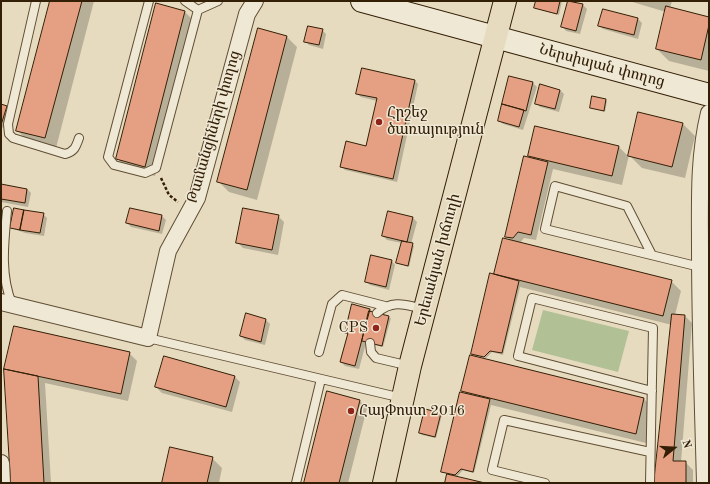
<!DOCTYPE html>
<html>
<head>
<meta charset="utf-8">
<style>
  body { margin:0 }
  #map { position:relative; width:710px; height:484px; overflow:hidden; background:#e7dbbf; font-family:"Old Standard TT",serif }
  canvas { display:block }
  .frame { position:absolute; inset:0; border:2px solid #321f06; pointer-events:none }
  .north { position:absolute; left:654px; top:428px; width:40px; height:40px; -webkit-text-stroke:3px #efe8d5; paint-order:stroke; rotate:72deg; font-size:11px; font-weight:700; line-height:16px; text-align:center; color:#321f06 }
  .north::after { content:''; display:block; margin:auto; width:14px; height:18px; background:#321f06; clip-path:polygon(50% 0,100% 100%,50% 72%,0 100%) }
</style>
</head>
<body>
<div id="map">
<canvas width="710" height="484"></canvas>
<div class="frame"></div>
<div class="north">N</div>
</div>
<script>
const ctx = document.querySelector('canvas').getContext('2d');
ctx.lineJoin = 'round';
function fillPath(path, color) {
  ctx.fillStyle = color;
  ctx.fill(path, 'evenodd');
}
function trace(path, color, width, dash) {
  ctx.strokeStyle = color;
  ctx.lineWidth = width;
  ctx.lineCap = dash ? 'butt' : 'round';
  ctx.setLineDash(dash || []);
  ctx.stroke(path);
}
function drawText(font, color, halo, rows, align = 'center') {
  ctx.font = font + ' "Old Standard TT","Noto Serif Armenian",serif';
  ctx.lineWidth = 3;
  ctx.setLineDash([]);
  ctx.textBaseline = 'middle';
  ctx.strokeStyle = halo;
  ctx.fillStyle = color;
  for (const [text, x, y, turn = 0] of rows) {
    ctx.save();
    ctx.translate(x, y);
    ctx.rotate((+turn || 0) * Math.PI / 180);
    ctx.textAlign = isNaN(turn) ? turn : align;
    if (halo) ctx.strokeText(text, 0, 0);
    ctx.fillText(text, 0, 0);
    ctx.restore();
  }
}
const green = new Path2D(`
  M543,310L629,331L618,372L532,350Z`);
const shadow = new Path2D(`
  M51,1H94L56,148L28,141L17,130Z
  M537,1H562L559,15L537,9L535,8Z
  M569,1L583,5L587,9L580,34L566,31L563,27Z
  M629,1H672L670,8L709,18V71L669,61L657,49L666,12Z
  M157,5L185,12L195,22L155,176L127,169L117,158Z
  M603,10L638,19L642,23L638,39L603,29L599,26Z
  M258,29L287,37L297,47L257,200L229,192L219,182Z
  M322,30L326,34L323,49L309,45L305,41Z
  M414,80L418,84L397,182L345,170L342,167L367,147L377,101L361,97L357,94Z
  M533,83L537,87L523,130L503,124L499,121Z
  M560,90L564,94L559,112L540,107L536,103Z
  M606,100L607,101L605,112L591,107Z
  M1,105L10,110L5,128L1,127Z
  M639,114L683,124L695,136L685,178L642,168L629,155L622,185L553,169L536,240L524,238L520,243L671,281L681,291L675,315L685,316L692,323L681,462H685L693,470V483H655L672,325L520,287L503,355L492,352L486,358L477,356L476,358L644,399L654,409L646,443L491,405L474,473L463,470L456,478L480,483H446L448,474L442,472L466,394L463,391L476,358L472,353L498,276L495,273L511,241L506,236L533,160L529,155L619,147L629,157Z
  M1,185L27,189L31,193L28,207L1,202Z
  M130,209L162,216L166,220L162,234L131,227L127,223Z
  M43,214L47,218L44,236L25,233L11,228Z
  M278,216L284,222L278,255L243,248L237,242Z
  M413,218L417,222L411,244L414,246L409,267L397,262L402,243L387,240L383,236Z
  M392,261L395,265L389,290L370,285L366,282Z
  M370,309L373,313L391,318L383,347L366,343L359,369L345,366L341,362L348,335L346,333Z
  M266,320L270,324L265,345L245,340L241,336Z
  M129,353L137,361L128,401L45,383L51,483H12L5,369Z
  M234,376L240,382L232,412L162,393L156,387Z
  M359,400L367,408L348,483H305Z
  M441,414L442,415L436,438L422,435L420,433Z
  M212,458L222,468L219,483H163Z`);
const building = new Path2D(`
  M50,1H82L45,138L16,131Z
  M536,1H560L557,14L534,8Z
  M568,1L583,4L576,31L561,27Z
  M156,3L185,11L145,167L116,159Z
  M666,6L709,17V25L701,60L656,49Z
  M603,9L638,18L634,35L598,26Z
  M308,26L323,29L319,45L304,42Z
  M258,28L287,36L247,190L217,182Z
  M362,68L415,80L393,179L340,167L346,141L366,146L377,98L356,94Z
  M509,76L533,82L526,111L502,104Z
  M540,84L560,90L555,109L535,104Z
  M592,96L606,99L604,111L590,108Z
  M1,104L7,106L1,125Z
  M502,104L524,110L519,127L498,121Z
  M638,112L683,123L672,167L628,156Z
  M535,126L619,146L612,176L528,156Z
  M524,156L548,162L531,235L518,232L513,238L505,237Z
  M1,184L27,189L25,203L1,199Z
  M14,208L24,210L20,230L10,228Z
  M130,208L162,215L159,231L126,223Z
  M243,208L279,215L272,250L236,243Z
  M24,210L44,213L40,233L20,230Z
  M388,211L413,217L407,242L382,236Z
  M503,238L672,280L663,316L494,274Z
  M402,241L413,243L408,266L396,263Z
  M371,255L392,260L386,287L365,282Z
  M490,273L519,281L502,353L490,351L484,357L471,354Z
  M352,304L370,309L355,366L340,362L348,333H345Z
  M369,311L389,316L382,346L362,341Z
  M246,313L266,319L261,342L240,336Z
  M672,314L685,315L673,461H686V483H654Z
  M14,326L130,352L121,394L4,369Z
  M470,355L644,398L636,434L461,391Z
  M164,356L235,376L226,407L155,387Z
  M4,369L38,376L44,483H11Z
  M327,391L360,400L339,483H304Z
  M460,392L490,399L473,472L461,469L455,475L441,472Z
  M425,409L441,413L435,437L419,433Z
  M170,447L213,457L207,483H162Z
  M447,474L485,483H445Z`);
const path = new Path2D(`
  M161,178L169,195L178,202`);
const lane = new Path2D(`
  M36,1L8,124L9,134L13,138L65,154C74,152 76,147 79,138
  M149,1L108,157L114,165L145,173L156,168L198,10
  M185,1L198,10
  M198,10L218,1
  M7,211C4,243 0,274 12,304
  M652,255L627,206L555,186L545,229L700,267
  M377,313C393,299 406,305 424,309
  M148,338L402,398
  M370,343L371,352L376,358L410,366
  M319,352L332,304L342,295L385,306
  M296,483L321,379
  M545,483L492,470L504,420L650,452
  M650,483L653,328L532,298L518,356L652,391`);
const street = new Path2D(`
  M1,302L148,338L168,251L197,198L247,14L255,1
  M1,463L2,483
  M705,483C703,405 700,327 700,249C700,203 698,158 709,113`);
const secondary = new Path2D(`
  M362,1L709,95`);
const highway = new Path2D(`
  M384,483L410,366L505,1`);
const markers = [
  [379,122,4,"#8f2418"],
  [376,328,4,"#8f2418"],
  [351,411,4,"#8f2418"]
];
const streetNames = [
  ["Ներսիսյան փողոց",602,66,15],
  ["Թամանցիների փողոց",214,127,-74],
  ["Երեւանյան խճուղի",438,260,-75]
];
const poiNames = [
  ["Հրշեջ",387,113],
  ["ծառայություն",387,130],
  ["CPS",368,328,"right"],
  ["ՀայՓոստ 2016",359,411]
];
fillPath(green, '#b2c195');
fillPath(shadow, '#0003');
fillPath(building, '#e59f82');
trace(building, '#321f06', 1);
trace(lane, '#5f4e34', 10);
trace(street, '#5f4e34', 18);
trace(secondary, '#321f06', 24);
trace(highway, '#321f06', 24);
trace(path, '#321f06', 2.5, [3, 2]);
trace(lane, '#efe8d5', 8);
trace(street, '#efe8d5', 16);
trace(secondary, '#efe8d5', 22);
trace(highway, '#e7dbbf', 22);
for (const [x, y, r, color] of markers) {
  const dot = new Path2D();
  dot.arc(x, y, r, 0, 2 * Math.PI);
  ctx.fillStyle = color;
  ctx.fill(dot);
  trace(dot, '#efe8d5', 1.5);
}
drawText('15px', '#321f06', '#efe8d5', streetNames);
drawText('15px', '#321f06', '#efe8d5', poiNames, 'left');
</script>
</body>
</html>
